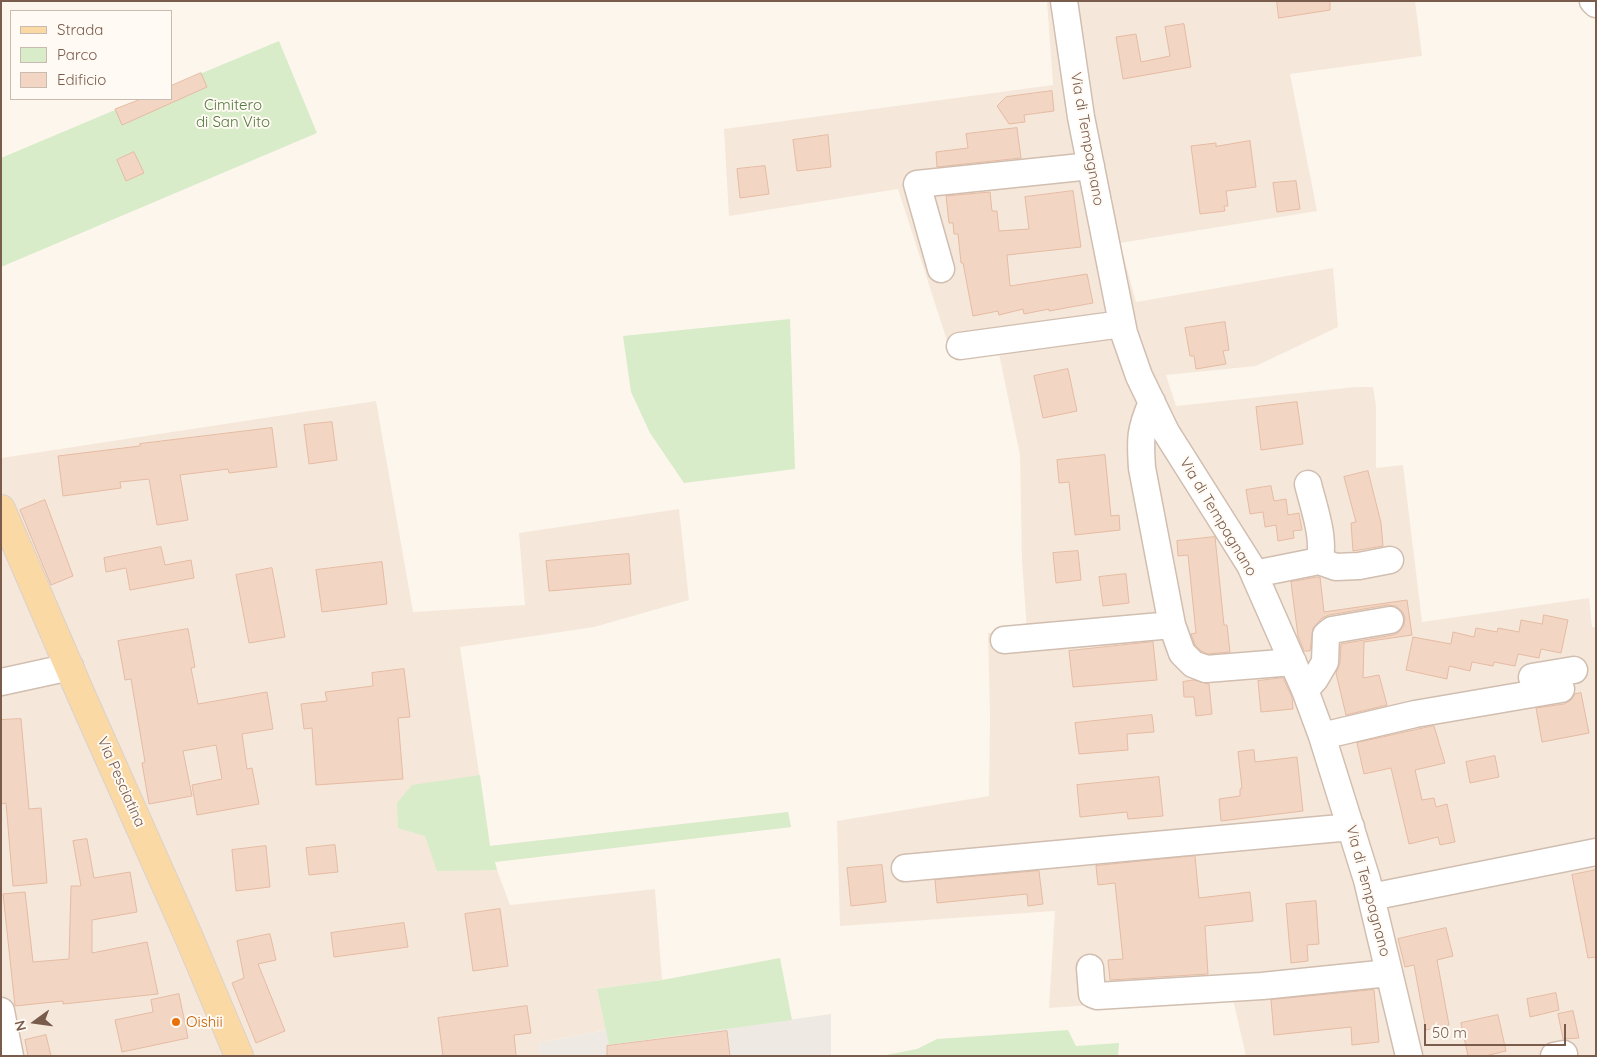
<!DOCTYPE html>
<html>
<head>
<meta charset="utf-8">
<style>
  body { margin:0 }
  #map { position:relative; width:1597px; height:1057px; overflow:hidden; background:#fdf6ec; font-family:Quicksand,sans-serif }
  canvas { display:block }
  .frame { position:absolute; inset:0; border:2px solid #7a5c4d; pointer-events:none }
  .legend { position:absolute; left:10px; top:10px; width:162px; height:90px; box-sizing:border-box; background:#fffaf3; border:1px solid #cabbb1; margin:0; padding:6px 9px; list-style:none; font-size:15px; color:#7a5c4d }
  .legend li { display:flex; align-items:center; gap:10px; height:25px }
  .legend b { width:25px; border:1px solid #cabbb1 }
  .north { position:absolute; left:10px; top:997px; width:50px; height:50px; -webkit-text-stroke:4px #fffaf3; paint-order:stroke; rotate:256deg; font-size:14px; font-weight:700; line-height:20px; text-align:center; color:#7a5c4d }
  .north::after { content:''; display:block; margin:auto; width:18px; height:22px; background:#7a5c4d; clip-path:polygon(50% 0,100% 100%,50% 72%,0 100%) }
  .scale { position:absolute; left:1424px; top:1024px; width:142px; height:22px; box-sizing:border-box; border:2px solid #7a5c4d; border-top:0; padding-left:6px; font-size:15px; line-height:18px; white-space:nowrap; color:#7a5c4d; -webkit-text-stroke:4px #fffaf3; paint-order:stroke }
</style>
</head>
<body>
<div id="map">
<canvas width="1597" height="1057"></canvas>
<div class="frame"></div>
<ul class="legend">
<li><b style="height:6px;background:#fbd9a5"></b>Strada</li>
<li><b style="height:14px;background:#d8ecc9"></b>Parco</li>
<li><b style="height:14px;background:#f3d5c3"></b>Edificio</li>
</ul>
<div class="north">N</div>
<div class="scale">50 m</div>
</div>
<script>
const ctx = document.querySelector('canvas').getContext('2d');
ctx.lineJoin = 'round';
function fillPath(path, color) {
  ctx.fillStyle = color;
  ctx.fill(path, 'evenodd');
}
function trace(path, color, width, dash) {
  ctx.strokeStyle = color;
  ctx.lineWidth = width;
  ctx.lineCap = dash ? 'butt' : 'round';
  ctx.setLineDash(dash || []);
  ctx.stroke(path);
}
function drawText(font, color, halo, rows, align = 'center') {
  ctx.font = font + ' Quicksand,sans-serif';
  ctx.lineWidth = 4;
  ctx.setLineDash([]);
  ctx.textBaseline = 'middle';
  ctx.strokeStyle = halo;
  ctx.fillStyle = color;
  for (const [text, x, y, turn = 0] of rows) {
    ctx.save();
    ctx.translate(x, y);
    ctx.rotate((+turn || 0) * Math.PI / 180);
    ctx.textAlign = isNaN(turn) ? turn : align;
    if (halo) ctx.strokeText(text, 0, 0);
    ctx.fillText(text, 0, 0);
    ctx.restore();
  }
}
const residential = new Path2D(`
  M1047,1H1415L1422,56L1290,74L1317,211L1120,243L1136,302L1333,268L1338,327L1256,366L1166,375L1176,406L1355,387H1373L1376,405V468L1403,465L1422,622L1589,598L1592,627H1596V1056H1246L1232,995L1049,1008L1055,911L840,926L837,821L989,796L990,717L988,633L1027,630L1022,561L1020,455L998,349L951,353L898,189L729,216L724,129L1053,85Z
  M376,401L413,612L525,605L519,533L679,509L689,600L594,627L460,647L490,846L788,812L791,827L494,862L510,905L655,889L662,980L598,989L606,1030L538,1043L540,1056H1V458Z`);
const industrial = new Path2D(`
  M831,1014V1056H540L538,1043L606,1030L610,1045Z`);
const green = new Path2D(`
  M279,41L317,133L1,267V158L141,99H171V86Z
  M790,319L795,469L684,483L650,433L631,392L623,336Z
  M480,775L490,846L788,812L791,827L495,862L497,870L437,871L425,836L398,828L397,803L412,785Z
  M780,958L792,1020L609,1045L597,989L662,980Z
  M1068,1030L1076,1046L1119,1043L1118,1056H881L917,1049L937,1039Z`);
const building = new Path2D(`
  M1277,1H1330V10L1279,18Z
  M1184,24L1191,67L1123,79L1116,37L1136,34L1141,62L1170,56L1165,27Z
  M201,73L207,87L122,125L115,109L141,99H171V86Z
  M1052,91L1054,111L1024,115L1025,122L1009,124L997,106L1006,97Z
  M1017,128L1021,158L937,167L936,152L968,148L966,134Z
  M828,135L831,167L797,171L793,140Z
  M1250,141L1256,187L1226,191L1228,206H1224L1225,211L1200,214L1191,146L1216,143V146Z
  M134,152L144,173L126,181L117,160Z
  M765,166L769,194L740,198L737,169Z
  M1296,181L1300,209L1277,212L1273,183Z
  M1073,191L1081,247L1007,255L1010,286L1087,274L1093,303L1049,311V309L1024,314L1023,309L999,315L998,311L973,316L963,263H961L958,234H954L953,223H949L946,196L990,192L992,211H997L999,231L1029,229L1025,197Z
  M1225,322L1229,350L1223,351L1226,364L1196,369L1194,356H1190L1185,328Z
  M1068,369L1077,411L1043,418L1034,376Z
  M1297,402L1303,444L1261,450L1256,407Z
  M332,422L337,460L309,464L304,425Z
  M272,428L277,467L229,473L228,469L180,475L188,520L157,525L149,479L120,482L121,488L63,496L58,456L140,446V444Z
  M1105,455L1111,516L1119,515L1120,530L1075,535L1069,482L1059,483L1057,460Z
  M1368,471L1381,523L1383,546L1353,551L1351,523L1356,522L1344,477Z
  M1271,486L1274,501L1286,499L1288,515L1299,513L1302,530L1293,531L1294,538L1278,541L1276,525L1265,527L1263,512L1250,514L1246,490Z
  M45,500L73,576L51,585L20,510Z
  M1215,537L1224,625H1227L1230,652L1208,654L1201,651L1195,645L1191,634L1196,633L1188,555L1178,556L1177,541Z
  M161,547L165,565L191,560L194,578L130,590L126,568L106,572L104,558Z
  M1078,551L1081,580L1056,583L1053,553Z
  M629,554L631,584L549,591L546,561Z
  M382,562L387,604L322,612L316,570Z
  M272,568L285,637L249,643L236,575Z
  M1126,574L1129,603L1103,606L1099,577Z
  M1318,577H1320L1324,612L1407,600L1412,635L1364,642L1363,678L1379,675L1387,705L1346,715L1336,673L1340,663L1341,644L1393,635L1399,632L1404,625L1405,617L1402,611L1396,606L1387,605L1329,615L1322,618L1313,628L1310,651H1304L1298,636L1291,582Z
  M1544,615L1568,620L1561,653L1541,649L1539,658L1518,654L1515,666L1494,662L1493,666L1472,662L1470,671L1449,666L1447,679L1406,670L1413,637L1451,644L1453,632L1474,637L1476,628L1497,632L1498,628L1519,632L1521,620L1542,624Z
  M188,629L195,667L191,668L198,704L267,692L273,729L242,734L247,769L252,768L259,804L197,815L192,785L222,779L216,745L183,751L192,796L149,804L142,763L145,762L131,679L125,680L118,641Z
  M1153,642L1157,680L1073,687L1069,651Z
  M404,669L410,717L398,718L403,779L316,785L312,728L304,729L301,704L327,701L325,692L373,686L372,673Z
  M1283,678L1292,697L1293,709L1261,712L1258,681Z
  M1194,680L1209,684L1212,714L1196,716L1194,697H1184L1183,682Z
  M1581,693L1589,733L1542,742L1536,708L1564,704L1571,700L1575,694Z
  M1152,715L1154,732L1127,734L1128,750L1079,754L1075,723Z
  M21,719L29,809L41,808L47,883L13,886L6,803L1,804V720Z
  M1434,726L1445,763L1415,770L1422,800L1434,798L1436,807L1447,804L1455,842L1440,845L1438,837L1409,844L1391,768L1364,774L1357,743Z
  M1254,750L1255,762L1297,757L1303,811L1221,821L1219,799L1240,796V789L1242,788L1238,752Z
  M1495,756L1499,777L1470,783L1466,762Z
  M1159,777L1163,816L1128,819L1127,812L1080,817L1077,785Z
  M87,839L94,878L130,872L137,912L92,920V953L147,942L158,994L63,1004V1001L15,1006L3,894L25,892L33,962L69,959L71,886H81L73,841Z
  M335,845L338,872L309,875L306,848Z
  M266,846L270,887L236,891L232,850Z
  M1195,856L1199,898L1250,892L1253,921L1205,926L1208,974L1110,980L1108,960L1123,959L1115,883L1098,885L1096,866Z
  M882,865L886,902L851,906L847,868Z
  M1596,870V957L1588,958L1572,875Z
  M1039,871L1043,904L1028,906L1027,894L937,903L935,880Z
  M1316,901L1319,944L1307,945L1308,961L1291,963L1286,904Z
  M500,909L508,966L473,971L465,914Z
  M404,923L408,947L334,957L331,933Z
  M1446,928L1453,956L1437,960L1449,1025L1426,1030L1414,965L1405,967L1398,939Z
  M270,934L276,960L258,964L285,1031L256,1043L232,983L244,978L237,941Z
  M1374,990L1379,1042L1352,1045L1351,1027L1274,1035L1271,1000Z
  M1556,993L1559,1010L1530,1017L1527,999Z
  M179,994L188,1038L122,1052L115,1020L153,1012L151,1000Z
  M527,1006L531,1033L514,1035L516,1056H443L438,1018Z
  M1573,1011L1579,1038L1563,1039L1558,1014Z
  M1498,1015L1506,1051L1485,1056H1468L1461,1023Z
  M727,1031L730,1056H607V1046Z
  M46,1035L51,1056H28L25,1040Z`);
const minor = new Path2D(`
  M1064,1L1081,117L1124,333L1139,376L1166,432L1250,565L1305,690L1322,736L1367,880L1409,1056
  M1593,1L1596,4
  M941,269L917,184L1091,166
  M960,346L1122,324
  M1152,402C1140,430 1140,438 1142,468L1172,625L1182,653L1193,664L1206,669L1293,662
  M1308,484C1313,505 1326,540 1319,561
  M1254,574L1319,561L1336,567L1359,566L1390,560
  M1004,640L1172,625
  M1532,677L1574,670
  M1,682L70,667
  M1305,690L1315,679L1325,662L1326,635L1332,630L1390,620
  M1322,736L1415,714L1561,689
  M905,868L1351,827
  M1371,897L1596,852
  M1090,968L1092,994L1097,996L1262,986L1389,973
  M1,1011L10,1056
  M1554,1056L1564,1054`);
const major = new Path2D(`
  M1,509L82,697L188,935L239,1056`);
const markers = [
  [176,1022,5,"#e8710a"]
];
const parkNames = [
  ["Cimitero",233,105],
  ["di San Vito",233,122]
];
const streetNames = [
  ["Via di Tempagnano",1087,139,80],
  ["Via di Tempagnano",1218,517,59],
  ["Via Pesciatina",121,782,66],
  ["Via di Tempagnano",1368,891,75]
];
const foodNames = [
  ["Oishii",186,1022]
];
fillPath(residential, '#f5e8da');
fillPath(industrial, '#efe9e4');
fillPath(green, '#d8ecc9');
fillPath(building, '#f3d5c3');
trace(building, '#e6bba3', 1);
trace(minor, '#d1beb0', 29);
trace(major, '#dad1cd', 30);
trace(minor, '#fff', 26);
trace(major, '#fbd9a5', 28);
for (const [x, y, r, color] of markers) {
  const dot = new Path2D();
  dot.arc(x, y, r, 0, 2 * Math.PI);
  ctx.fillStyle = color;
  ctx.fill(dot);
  trace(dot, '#fffaf3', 2);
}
drawText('15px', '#537a41', '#fffaf3', parkNames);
drawText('15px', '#7a5c4d', '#fffaf3', streetNames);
drawText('15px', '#c56008', '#fffaf3', foodNames, 'left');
</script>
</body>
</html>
